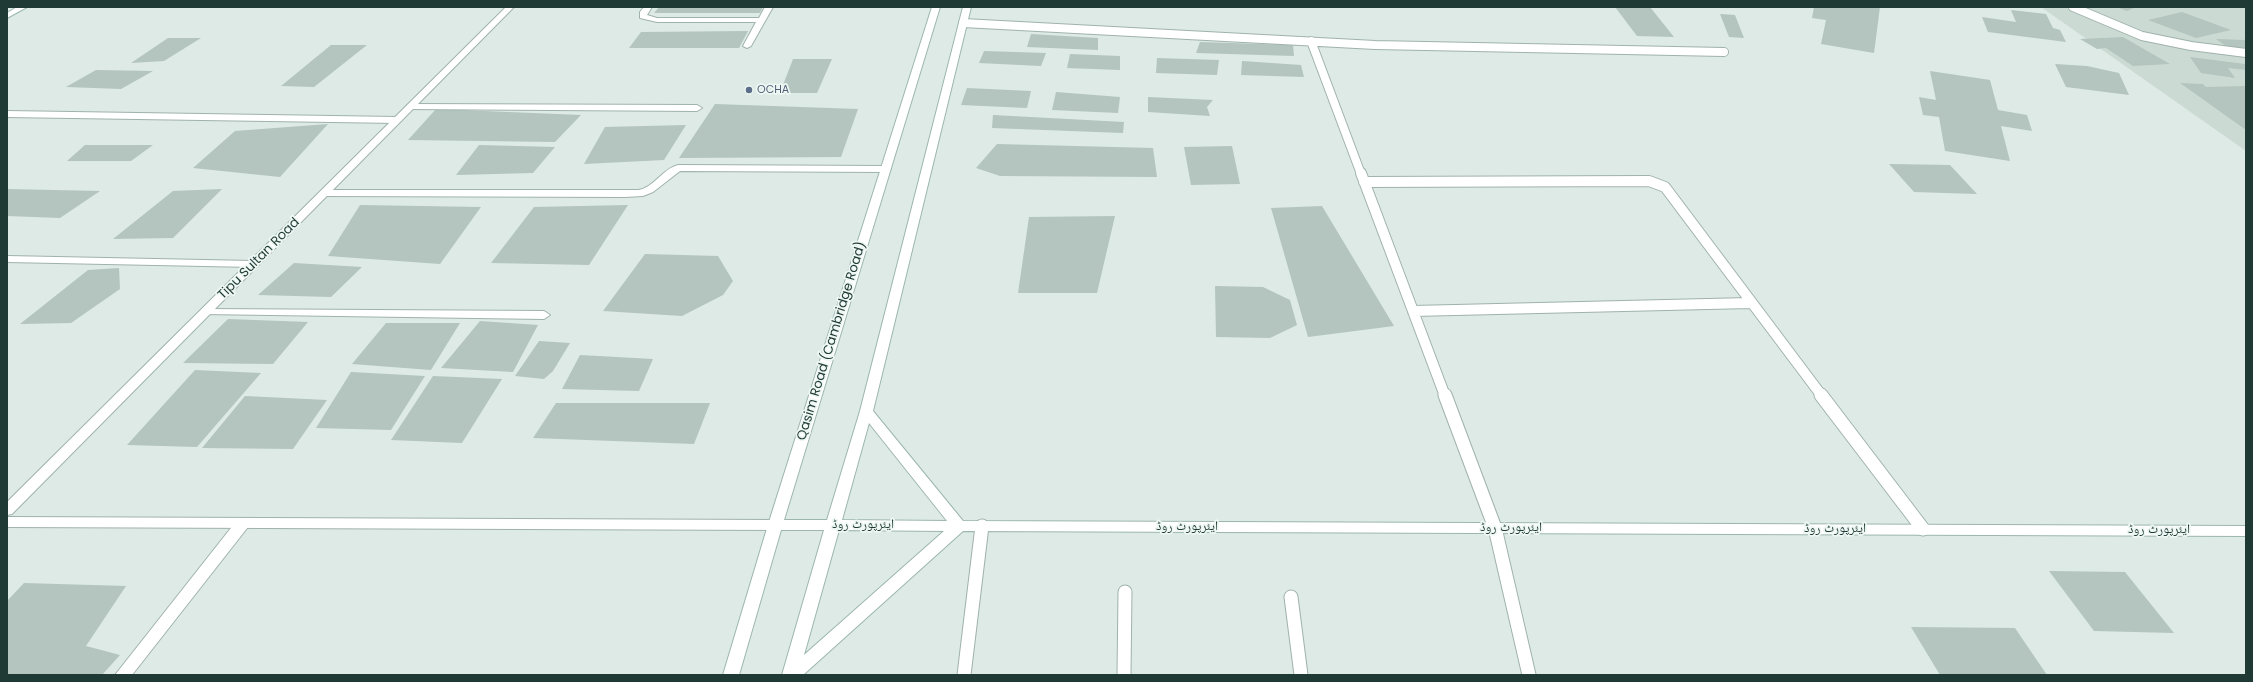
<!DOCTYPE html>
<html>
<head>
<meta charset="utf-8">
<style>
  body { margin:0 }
  #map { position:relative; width:2253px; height:682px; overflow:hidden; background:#ddeae5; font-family:Poppins,sans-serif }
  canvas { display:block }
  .frame { position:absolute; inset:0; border:8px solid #1f3a34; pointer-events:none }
</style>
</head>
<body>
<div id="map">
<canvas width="2253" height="682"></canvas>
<div class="frame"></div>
</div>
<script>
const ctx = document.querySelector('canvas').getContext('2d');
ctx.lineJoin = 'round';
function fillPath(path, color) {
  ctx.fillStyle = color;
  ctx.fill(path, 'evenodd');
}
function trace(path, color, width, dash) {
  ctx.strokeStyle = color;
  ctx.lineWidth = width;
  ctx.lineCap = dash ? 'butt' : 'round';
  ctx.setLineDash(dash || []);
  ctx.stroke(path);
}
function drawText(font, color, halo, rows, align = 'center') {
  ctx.font = font + ' Poppins,"Noto Naskh Arabic",sans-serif';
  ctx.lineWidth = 3.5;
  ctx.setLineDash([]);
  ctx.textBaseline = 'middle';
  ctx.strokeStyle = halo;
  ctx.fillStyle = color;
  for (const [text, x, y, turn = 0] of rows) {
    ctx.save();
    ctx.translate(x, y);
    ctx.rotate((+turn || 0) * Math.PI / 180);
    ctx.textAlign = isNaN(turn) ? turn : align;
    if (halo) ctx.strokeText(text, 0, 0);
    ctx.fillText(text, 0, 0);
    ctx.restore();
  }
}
const built = new Path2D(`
  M2041,7H2246V151Z`);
const building = new Path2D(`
  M659,7H763L760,13H654Z
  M1615,7H1650L1674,37L1637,36Z
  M1814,7H1880L1874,53L1821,44L1826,20L1812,18Z
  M2116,7H2136L2127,11Z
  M2011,10L2046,14L2053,28L2060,30L2066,42L1988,32L1982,17L2016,22Z
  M2182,12L2231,30L2196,38L2148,20Z
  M1720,14L1735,15L1744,38L1729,37Z
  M748,31L739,48H629L641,32Z
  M1031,34L1098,38V50L1027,47Z
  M2123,37L2170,64L2133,66L2106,48L2097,49L2080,39Z
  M168,38H201L164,61L131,63Z
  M2216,39L2246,40V51H2233Z
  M1200,42L1293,45L1294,56L1196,53Z
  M331,45H367L314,87L281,86Z
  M984,51L1046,53L1041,66L979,63Z
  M1070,54L1120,56V70L1067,68Z
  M2190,57L2245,64L2246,70L2228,68L2235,78L2201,73Z
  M1157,58L1219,60L1217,75L1156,73Z
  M793,59H832L817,93H780Z
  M1242,61L1301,65L1304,77L1241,75Z
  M2055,64L2087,66L2119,73L2129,95L2066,87Z
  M96,70L153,71L121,89L66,87Z
  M1930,71L1990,80L1998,110L2027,115L2032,131L2001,126L2010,161L1945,151L1939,117L1923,115L1919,97L1936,100Z
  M2180,83L2203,84L2206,87L2246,86V130Z
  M967,88L1031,91L1027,108L961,105Z
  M1056,92L1120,97L1118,113L1052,110Z
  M1148,97L1213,100L1207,107L1210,116L1148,112Z
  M715,104L858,109L841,157L679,158Z
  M436,109L581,115L555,142L408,140Z
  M993,115L1124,122L1123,133L992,128Z
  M328,124L280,177L193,168L235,131Z
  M686,125L664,160L584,164L605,127Z
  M997,144L1153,148L1157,177L1000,176L976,168Z
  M85,145H153L131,161H67Z
  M479,145L555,147L533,173L456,175Z
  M1232,146L1240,184L1191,185L1184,147Z
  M1889,164L1950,165L1977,194L1914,192Z
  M7,189L100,191L60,218L7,216Z
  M222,189L173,238L113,239L173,191Z
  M360,205L481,207L440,264L328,256Z
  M628,205L589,265L491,263L534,207Z
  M1322,206L1394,326L1308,337L1271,208Z
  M1115,216L1097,293H1018L1029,217Z
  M645,254L718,256L733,281L723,295L682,316L603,311Z
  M294,263L362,267L331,297L258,295Z
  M119,268L120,289L71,323L20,324L88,270Z
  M1215,286L1263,287L1290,300L1297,325L1270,338L1216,337Z
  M228,319L308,322L273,364L183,363Z
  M480,321L538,325L513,372L441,368Z
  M386,323H460L431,370L352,364Z
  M539,341L570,343L553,371L544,379L515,376Z
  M580,355L653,359L639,391L562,389Z
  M195,370L261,373L197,447L127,445Z
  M351,372L425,376L391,430L316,428Z
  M433,376L502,379L462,443L391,440Z
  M245,396L327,400L293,449L202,448Z
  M556,403H710L694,444L533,438Z
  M2049,571L2125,572L2174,633L2094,631Z
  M24,583L126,586L86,646L120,655L102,675H7V601Z
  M1911,627L2015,628L2047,675H1940Z`);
const serviceFar2 = new Path2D(`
  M2073,7L2142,36L2191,46L2246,53
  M963,23L1375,45L1724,52
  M1311,41L1361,174`);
const serviceFar1 = new Path2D(`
  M1361,173L1445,396
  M1364,182L1649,181L1665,187L1822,396
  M1413,311L1750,303`);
const service = new Path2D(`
  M1445,395L1495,528L1529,675
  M1821,395L1923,529
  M1291,597L1301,675
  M964,675L982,526
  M1124,675L1125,592`);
const minor = new Path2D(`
  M644,7H652L647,15L657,18H759L765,7H773L751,46L747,48L743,46L756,22H657L640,18V12Z
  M410,104L697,105L702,108L697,111L407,109V105Z
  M7,111L397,117L402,120L397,123L7,117Z
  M678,165L886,166L891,169L886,172L680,171L653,192L643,196L625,197L325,196L320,193L325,190H638C654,188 662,169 678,165Z
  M7,256L253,261L259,264L253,267L7,262Z
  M206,309L544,311L550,315L544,319L202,314L200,312L202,310Z
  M243,518L248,519L250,523L248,527L132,675H115L238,519Z`);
const tertiary = new Path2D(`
  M506,7H514L12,514L7,515V502Z
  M7,517L775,520L780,521L782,525L780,529L775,530L7,527Z`);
const secondary = new Path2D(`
  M17,7H27L7,18V13Z
  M932,7H940L784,520H827L860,411L963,7H971L873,411L963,521L2246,526V536L963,531L803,675H782L824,530H781L739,675H723L768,525ZM869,423L947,521L842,520ZM839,530L944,531L804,655Z`);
const markers = [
  [749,90,4,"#5c6f8a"]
];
const farServicenames = [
  ["OCHA",757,90]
];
const streetNames = [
  ["Tipu Sultan Road",259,259,-45],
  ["Qasim Road (Cambridge Road)",832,341,-73],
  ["ایئرپورٹ روڈ",863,525],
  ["ایئرپورٹ روڈ",1187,527],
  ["ایئرپورٹ روڈ",1511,528],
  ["ایئرپورٹ روڈ",1835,529],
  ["ایئرپورٹ روڈ",2159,530]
];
fillPath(built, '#ccdad4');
fillPath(building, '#b3c5be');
trace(serviceFar2, '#a0b2ac', 10);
trace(serviceFar1, '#a0b2ac', 12);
trace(service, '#a0b2ac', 15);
trace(minor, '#a0b2ac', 2);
trace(tertiary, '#a0b2ac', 2);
trace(secondary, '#9cb6ae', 2);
trace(serviceFar2, '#fff', 8);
trace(serviceFar1, '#fff', 10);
trace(service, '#fff', 13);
fillPath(minor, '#fff');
fillPath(tertiary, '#fff');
fillPath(secondary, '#fff');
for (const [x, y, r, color] of markers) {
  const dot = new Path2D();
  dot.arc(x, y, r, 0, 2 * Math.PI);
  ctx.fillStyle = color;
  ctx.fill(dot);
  trace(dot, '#eef7f3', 1.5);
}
drawText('11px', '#4e5e75', '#eef7f3', farServicenames, 'left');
drawText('13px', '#1f3a34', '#eef7f3', streetNames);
</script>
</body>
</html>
